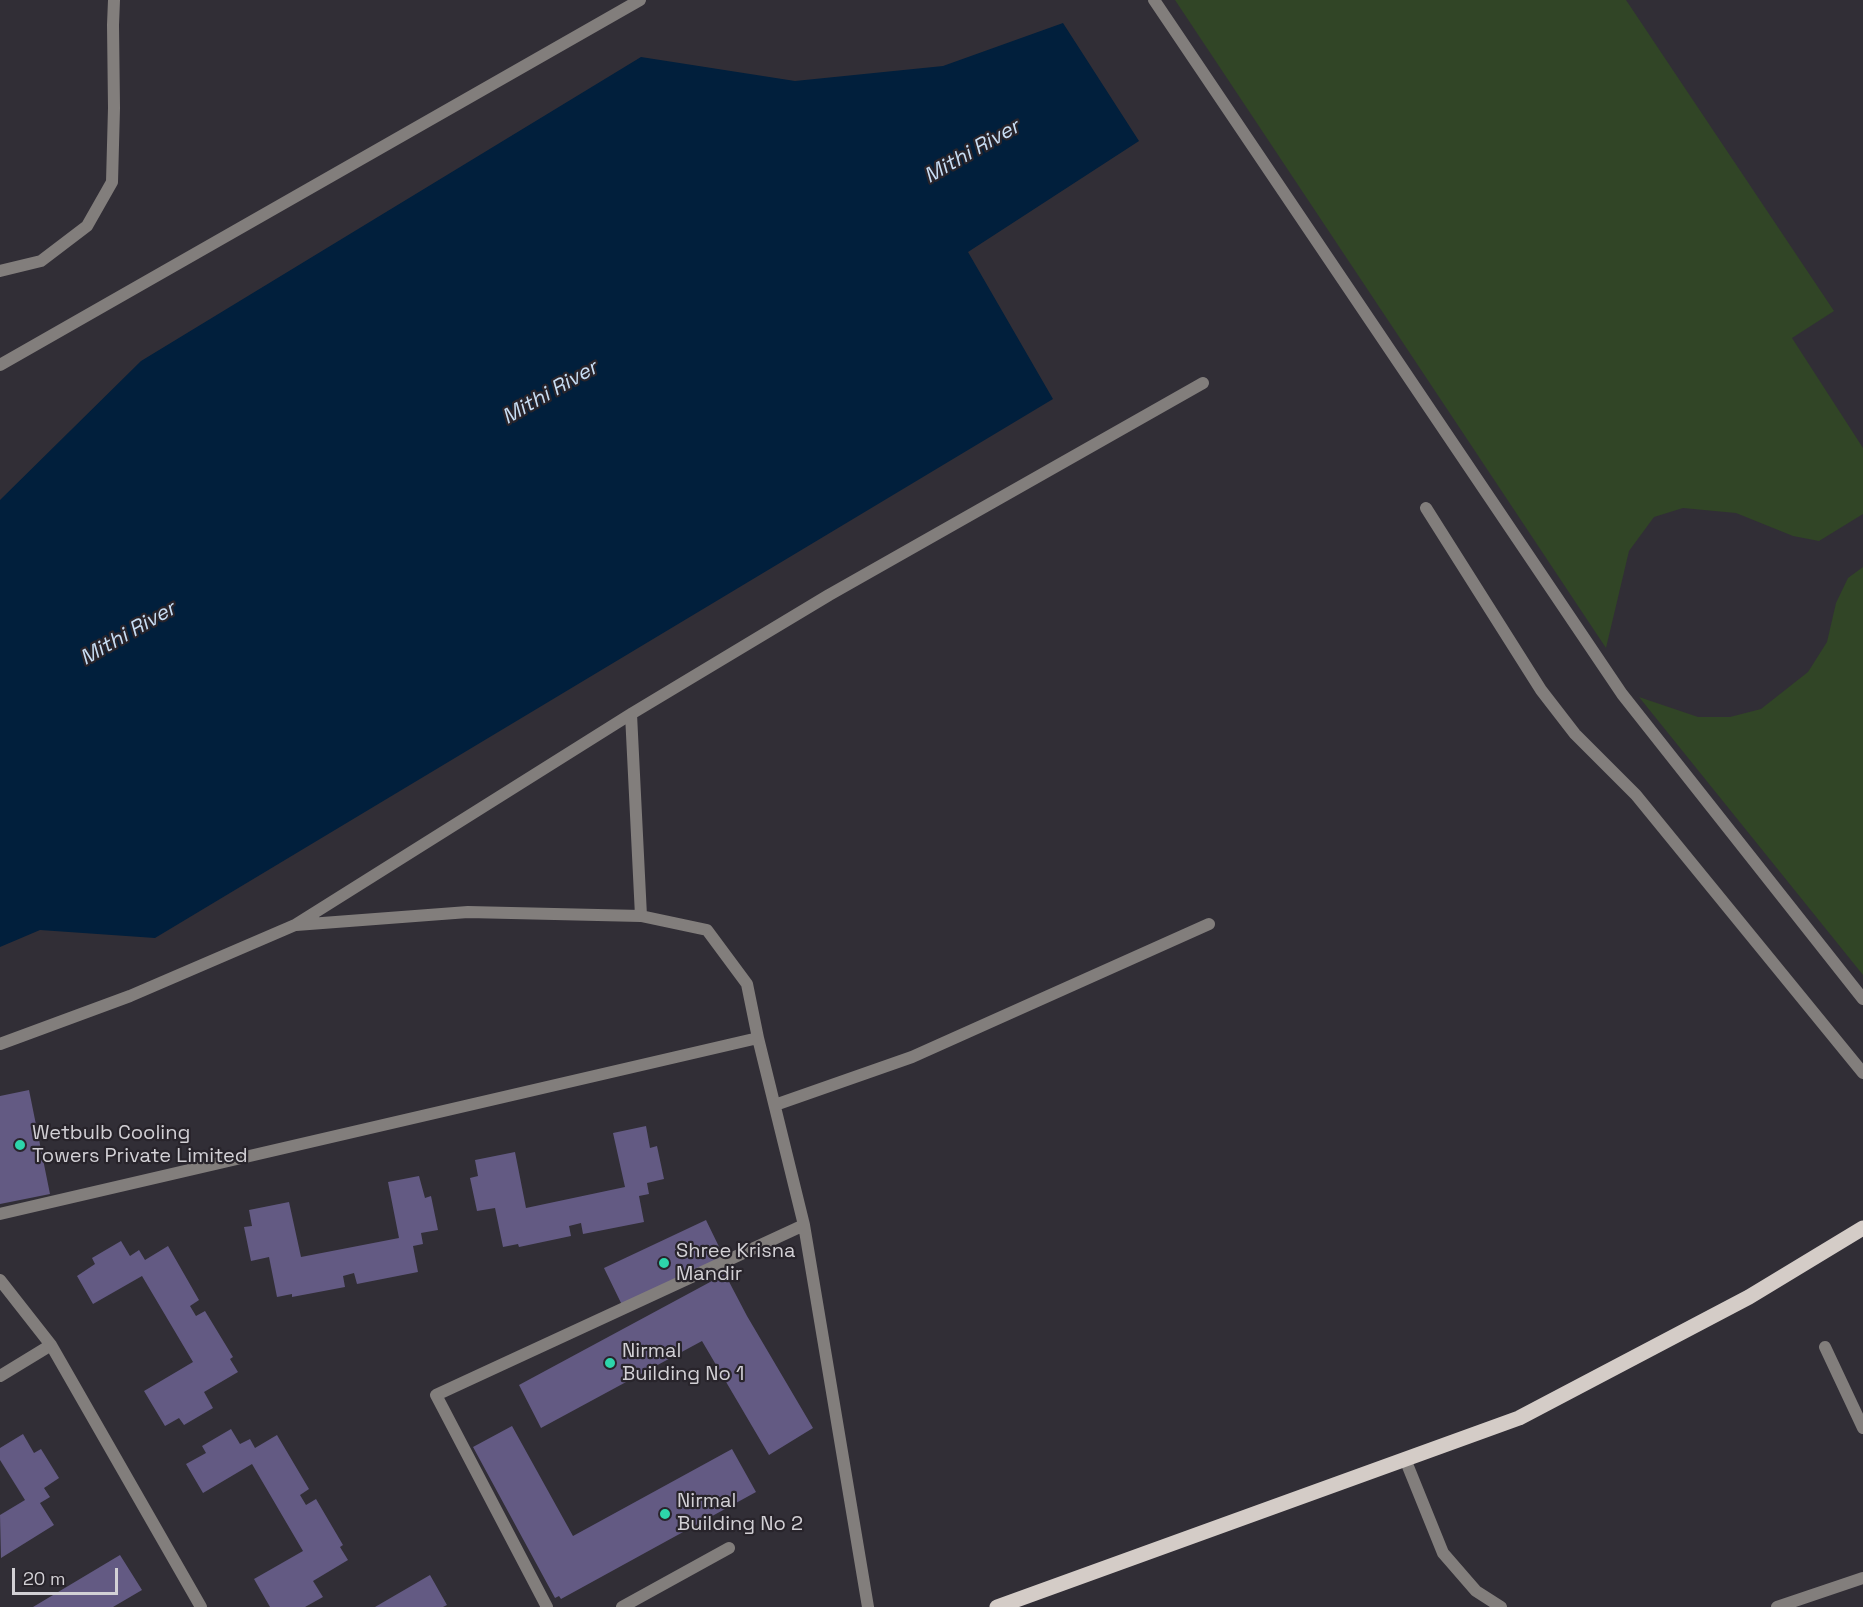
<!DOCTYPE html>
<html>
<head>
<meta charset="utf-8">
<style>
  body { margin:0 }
  #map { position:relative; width:1863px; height:1607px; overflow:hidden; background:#312e36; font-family:"Space Grotesk",sans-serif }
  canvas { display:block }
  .scale { position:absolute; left:12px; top:1568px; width:106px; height:27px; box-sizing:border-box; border:3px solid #d2d0d5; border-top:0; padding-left:8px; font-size:18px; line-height:21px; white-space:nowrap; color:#d2d0d5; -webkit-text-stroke:4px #28242b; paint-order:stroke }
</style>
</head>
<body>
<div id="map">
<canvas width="1863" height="1607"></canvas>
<div class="scale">20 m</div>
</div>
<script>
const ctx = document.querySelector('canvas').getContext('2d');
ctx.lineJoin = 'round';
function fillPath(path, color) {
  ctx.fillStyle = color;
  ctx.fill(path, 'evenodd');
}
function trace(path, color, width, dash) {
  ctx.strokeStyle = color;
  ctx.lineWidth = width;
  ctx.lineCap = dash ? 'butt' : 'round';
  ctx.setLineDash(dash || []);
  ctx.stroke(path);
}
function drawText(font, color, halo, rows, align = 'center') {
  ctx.font = font + ' "Space Grotesk",sans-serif';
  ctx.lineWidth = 4.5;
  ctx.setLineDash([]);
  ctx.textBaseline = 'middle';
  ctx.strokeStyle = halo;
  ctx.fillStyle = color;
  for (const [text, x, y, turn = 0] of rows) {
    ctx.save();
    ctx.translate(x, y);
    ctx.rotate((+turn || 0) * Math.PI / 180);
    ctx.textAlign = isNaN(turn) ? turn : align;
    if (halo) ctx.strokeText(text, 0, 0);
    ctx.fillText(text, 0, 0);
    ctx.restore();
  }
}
const green = new Path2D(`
  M1175,0H1626L1834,311L1792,338L1863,448V514L1819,541L1793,536L1736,513L1683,508L1654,517L1629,551L1606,648Z
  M1863,567V975L1639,697L1698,717H1730L1761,709L1808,672L1827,642L1836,603L1848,578Z`);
const water = new Path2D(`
  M1063,23L1139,141L968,252L1053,399L155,938L40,930L0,947V500L141,361L641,57L795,81L943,66Z`);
const building = new Path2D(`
  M29,1090L50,1194L0,1204V1096Z
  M646,1126L650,1148L657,1146L664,1179L647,1183L649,1194L639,1196L644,1222L583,1234L581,1223L569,1226L571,1236L519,1247L518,1244L503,1247L495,1208L477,1211L470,1178L478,1176L475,1160L515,1152L526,1208L625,1187L613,1133Z
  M419,1176L425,1198L431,1196L438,1230L421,1233L423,1244L413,1246L418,1272L357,1284L354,1273L343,1276L345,1287L292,1297V1294L277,1297L269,1257L251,1261L244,1227L252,1226L249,1210L289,1202L301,1257L399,1238L388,1182Z
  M706,1220L724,1257L622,1305L604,1268Z
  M121,1241L130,1256L139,1250L145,1260L168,1246L199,1300L190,1306L196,1316L205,1311L233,1357L230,1359L238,1372L204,1392L213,1408L184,1425L179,1418L165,1426L144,1391L193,1362L142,1276L93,1304L77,1276L95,1264L92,1258Z
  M725,1274L747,1316L813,1428L769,1455L702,1341L541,1428L519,1385Z
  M512,1426L573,1536L732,1449L756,1492L561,1599L559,1596L555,1598L473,1447Z
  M231,1429L240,1444L250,1439L255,1448L277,1435L309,1489L300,1495L306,1505L316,1499L343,1545L340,1547L348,1560L313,1581L323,1597L305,1607H270L254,1579L303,1551L252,1464L203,1493L186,1464L206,1453L202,1446Z
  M23,1434L34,1453L41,1449L59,1478L44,1488L50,1497L40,1503L54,1525L1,1558L0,1515L25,1500L0,1460V1448Z
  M120,1555L142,1590L113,1607H33Z
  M430,1575L447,1605L443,1607H375Z`);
const service = new Path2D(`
  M1154,0L1622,694L1863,999
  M1825,1347L1863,1428
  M1405,1459L1443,1553L1476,1591L1501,1607
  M1777,1607L1863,1578`);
const minor = new Path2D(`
  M0,271L41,261L87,226L112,182L114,108L113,25L114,0
  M0,365L640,0
  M1426,508L1541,690L1575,734L1636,795L1863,1073
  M631,714L641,916
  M296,925L468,912L641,916L707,930L747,984L758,1038L804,1225L868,1607
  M0,1044L130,996L295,925L631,714L829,595L1203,383
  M775,1105L912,1057L1209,924
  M0,1214L758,1038
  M0,1280L51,1345L201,1607
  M0,1376L51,1345
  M547,1607L436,1395L804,1225
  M622,1607L729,1548`);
const primary = new Path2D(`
  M997,1607L1519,1418L1749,1297L1863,1228`);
const markers = [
  [20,1145,6,"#2dd5ab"],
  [664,1263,6,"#2dd5ab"],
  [610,1363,6,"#2dd5ab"],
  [665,1514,6,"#2dd5ab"]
];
const poiNames = [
  ["Wetbulb Cooling",32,1134],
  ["Towers Private Limited",32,1157],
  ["Shree Krisna",676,1252],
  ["Mandir",676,1275],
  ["Nirmal",622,1352],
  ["Building No 1",622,1375],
  ["Nirmal",677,1502],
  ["Building No 2",677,1525]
];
const waterNames = [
  ["Mithi River",972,152,-30],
  ["Mithi River",550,393,-30],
  ["Mithi River",128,634,-30]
];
fillPath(green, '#314526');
fillPath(water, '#011f3c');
fillPath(building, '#635a83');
trace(service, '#827e7c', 12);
trace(minor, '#827e7c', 12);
trace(primary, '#d4ccc7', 15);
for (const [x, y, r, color] of markers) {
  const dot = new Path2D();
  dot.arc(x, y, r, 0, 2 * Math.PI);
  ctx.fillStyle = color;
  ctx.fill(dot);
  trace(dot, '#28242b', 2);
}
drawText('20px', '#d2d0d5', '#28242b', poiNames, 'left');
drawText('italic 21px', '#c8ddf3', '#28242b', waterNames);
</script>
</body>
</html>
